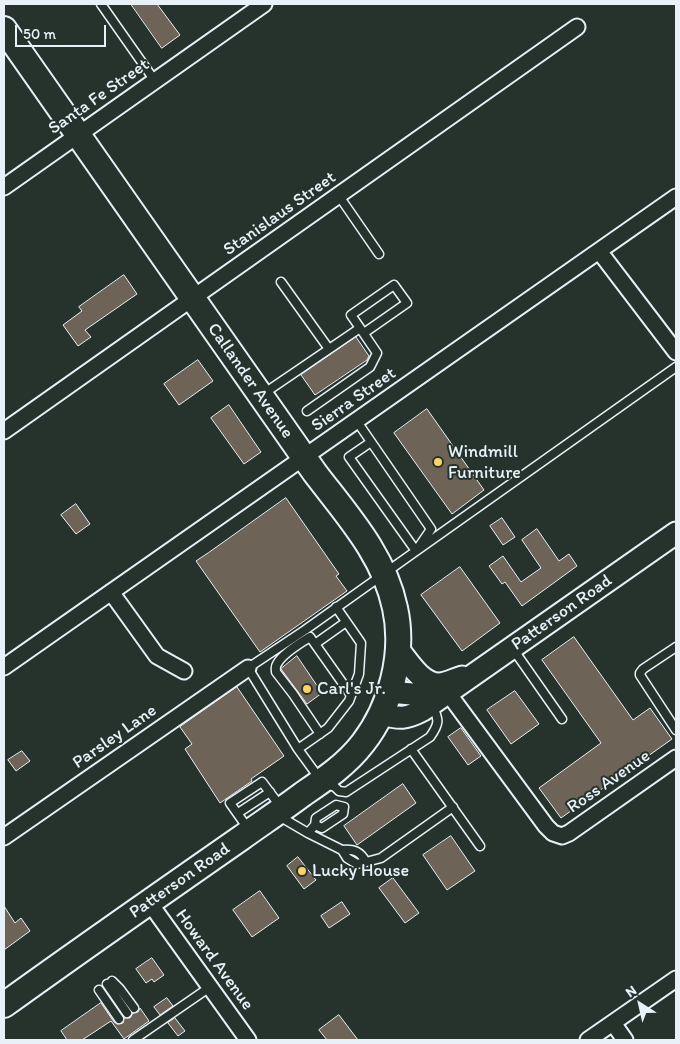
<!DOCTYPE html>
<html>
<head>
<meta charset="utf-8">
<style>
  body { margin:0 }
  #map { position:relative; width:680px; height:1044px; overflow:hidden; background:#26332d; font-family:Itim,sans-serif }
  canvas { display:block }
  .frame { position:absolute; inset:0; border:5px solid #e8f1f8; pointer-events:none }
  .north { position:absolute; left:615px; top:979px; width:50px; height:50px; -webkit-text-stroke:4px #26332d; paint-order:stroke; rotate:325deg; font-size:14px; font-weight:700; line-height:20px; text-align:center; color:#e8f1f8 }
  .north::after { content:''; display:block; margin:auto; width:18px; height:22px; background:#e8f1f8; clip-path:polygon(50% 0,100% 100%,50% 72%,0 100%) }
  .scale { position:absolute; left:15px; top:25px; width:91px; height:22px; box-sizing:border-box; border:2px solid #e8f1f8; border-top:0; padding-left:6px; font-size:15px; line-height:18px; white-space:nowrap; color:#e8f1f8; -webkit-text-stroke:4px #26332d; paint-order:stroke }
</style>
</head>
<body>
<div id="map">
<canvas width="680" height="1044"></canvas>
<div class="frame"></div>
<div class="north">N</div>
<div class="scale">50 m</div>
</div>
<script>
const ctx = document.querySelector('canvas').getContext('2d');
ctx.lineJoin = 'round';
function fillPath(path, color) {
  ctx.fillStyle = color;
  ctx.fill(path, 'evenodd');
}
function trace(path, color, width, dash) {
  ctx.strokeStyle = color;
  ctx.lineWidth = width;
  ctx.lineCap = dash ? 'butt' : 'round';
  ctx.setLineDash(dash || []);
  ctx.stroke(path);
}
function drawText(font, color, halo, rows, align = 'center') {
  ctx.font = font + ' Itim,sans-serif';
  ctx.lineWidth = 4;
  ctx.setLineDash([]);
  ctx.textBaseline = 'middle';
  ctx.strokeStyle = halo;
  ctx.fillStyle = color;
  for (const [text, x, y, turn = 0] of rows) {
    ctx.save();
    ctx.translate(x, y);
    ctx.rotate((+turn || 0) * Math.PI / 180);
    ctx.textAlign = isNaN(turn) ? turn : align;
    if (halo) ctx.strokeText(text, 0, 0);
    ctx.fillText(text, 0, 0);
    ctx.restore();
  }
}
const building = new Path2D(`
  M131,4H157L180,35L162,48Z
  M124,275L137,294L85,330L91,337L78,346L63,325L82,311L79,307Z
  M356,337L369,356L367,360L315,395L301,375Z
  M198,360L213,381L179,405L164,384Z
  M229,405L261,452L244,464L211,418Z
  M427,409L484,490L452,514L394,433Z
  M286,498L339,574L336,576L347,591L260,652L196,561L208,553Z
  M76,504L90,524L76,534L61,515Z
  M502,518L515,537L503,545L490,526Z
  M537,529L559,561L569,554L577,566L522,606L505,582L502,584L489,566L503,556L521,582L541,568L522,540Z
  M460,567L500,623L462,651L421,595Z
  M574,637L633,720L650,708L672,739L561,818L539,788L601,743L542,660Z
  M297,656L322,693L307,704L281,669Z
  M237,687L284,756L251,779L252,781L220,803L185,749L192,744L180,727Z
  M515,691L539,724L511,744L487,710Z
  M461,728L481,756L468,765L448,737Z
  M22,751L30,761L16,771L8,760Z
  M403,784L416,803L357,845L344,826Z
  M451,836L475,871L447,890L423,855Z
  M298,857L316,880L304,889L287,866Z
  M393,878L419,913L405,923L379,888Z
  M260,891L279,918L252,937L233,910Z
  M342,902L350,914L329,928L321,916Z
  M4,906L15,923L21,918L30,931L4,950Z
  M152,958L164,975L154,982L152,979L146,983L136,969Z
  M167,998L173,1006L160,1015L154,1007Z
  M101,1003L114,1022L117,1024L123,1023L124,1018H130L133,1013L138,1012L140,1008L149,1021L124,1039L111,1021L82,1040H67L61,1031Z
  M339,1015L358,1040H327L319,1030Z
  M175,1018L185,1031L178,1036L168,1023Z`);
const lane = new Path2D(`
  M101,4L155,81
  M339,196L379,254
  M281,282L329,349
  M360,328L351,315L394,285L407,303L364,333
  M263,394L360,328L377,353L370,367L307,411
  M356,420L431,529L416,551L305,630L248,668L298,749L322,782L335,787L339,791L346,792L430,737C440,723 439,720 432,704
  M371,442L349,457L416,551L676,367
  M315,644L351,695
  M676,647L643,669L640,673V675L676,730
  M513,649L562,719
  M320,734L293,694L276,672C276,668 275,667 277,664C282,654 300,643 310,637L315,644L346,622
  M298,749L328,728L349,701L359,674L361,643L336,607
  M411,749L480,846
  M238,813L270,792
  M279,816L308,833L342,850L347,858L357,864L366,862C360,851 354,849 342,850
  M249,830L230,803L262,782L280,806
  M308,833L315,825L316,818L336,805L344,807L343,814L322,828L315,825
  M366,862L381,858L453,807
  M112,981L120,989L134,1008
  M107,984L127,1013
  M99,990L119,1019
  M133,1040L210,987`);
const street = new Path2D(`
  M4,187L264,4
  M599,251L676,352
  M4,431L577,27
  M111,592L157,656L184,671
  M4,667L676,197
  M448,693L546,826L553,833L562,836L569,833L676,758
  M4,837L248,668
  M149,902L248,1040
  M613,1023L625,1040
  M588,1040L676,979`);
const secondary = new Path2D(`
  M398,649C408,661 421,684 439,684C446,684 455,679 462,677
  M389,692L423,695L448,693
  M381,714C400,719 406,719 423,710L676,533`);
const primary = new Path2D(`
  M4,29L315,473C347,515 384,555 395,608C405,653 391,707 363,743C347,764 325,779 303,794C283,809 262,823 241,838C162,893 83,948 4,1005`);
const markers = [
  [438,462,5,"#ffd166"],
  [307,689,5,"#ffd166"],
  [302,871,5,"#ffd166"]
];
const streetNames = [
  ["Santa Fe Street",99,97,-35],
  ["Stanislaus Street",280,214,-35],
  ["Callander Avenue",250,381,55],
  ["Sierra Street",354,400,-35],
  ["Patterson Road",562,613,-35],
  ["Parsley Lane",115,737,-35],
  ["Ross Avenue",609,782,-35],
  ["Patterson Road",180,881,-35],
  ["Howard Avenue",214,960,54]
];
const poiNames = [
  ["Windmill",448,452],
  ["Furniture",448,473],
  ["Carl's Jr.",317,689],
  ["Lucky House",312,871]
];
fillPath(building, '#6d6356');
trace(building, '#e8f1f8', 1);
trace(lane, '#e8f1f8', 11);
trace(street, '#e8f1f8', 19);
trace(secondary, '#e8f1f8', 25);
trace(primary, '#e8f1f8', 28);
trace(lane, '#26332d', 8);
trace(street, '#26332d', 15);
trace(secondary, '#26332d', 21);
trace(primary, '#26332d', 24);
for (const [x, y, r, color] of markers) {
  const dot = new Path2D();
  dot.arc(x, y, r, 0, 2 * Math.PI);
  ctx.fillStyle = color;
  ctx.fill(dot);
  trace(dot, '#26332d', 2);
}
drawText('18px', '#e8f1f8', '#26332d', streetNames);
drawText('18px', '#e8f1f8', '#26332d', poiNames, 'left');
</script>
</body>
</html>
